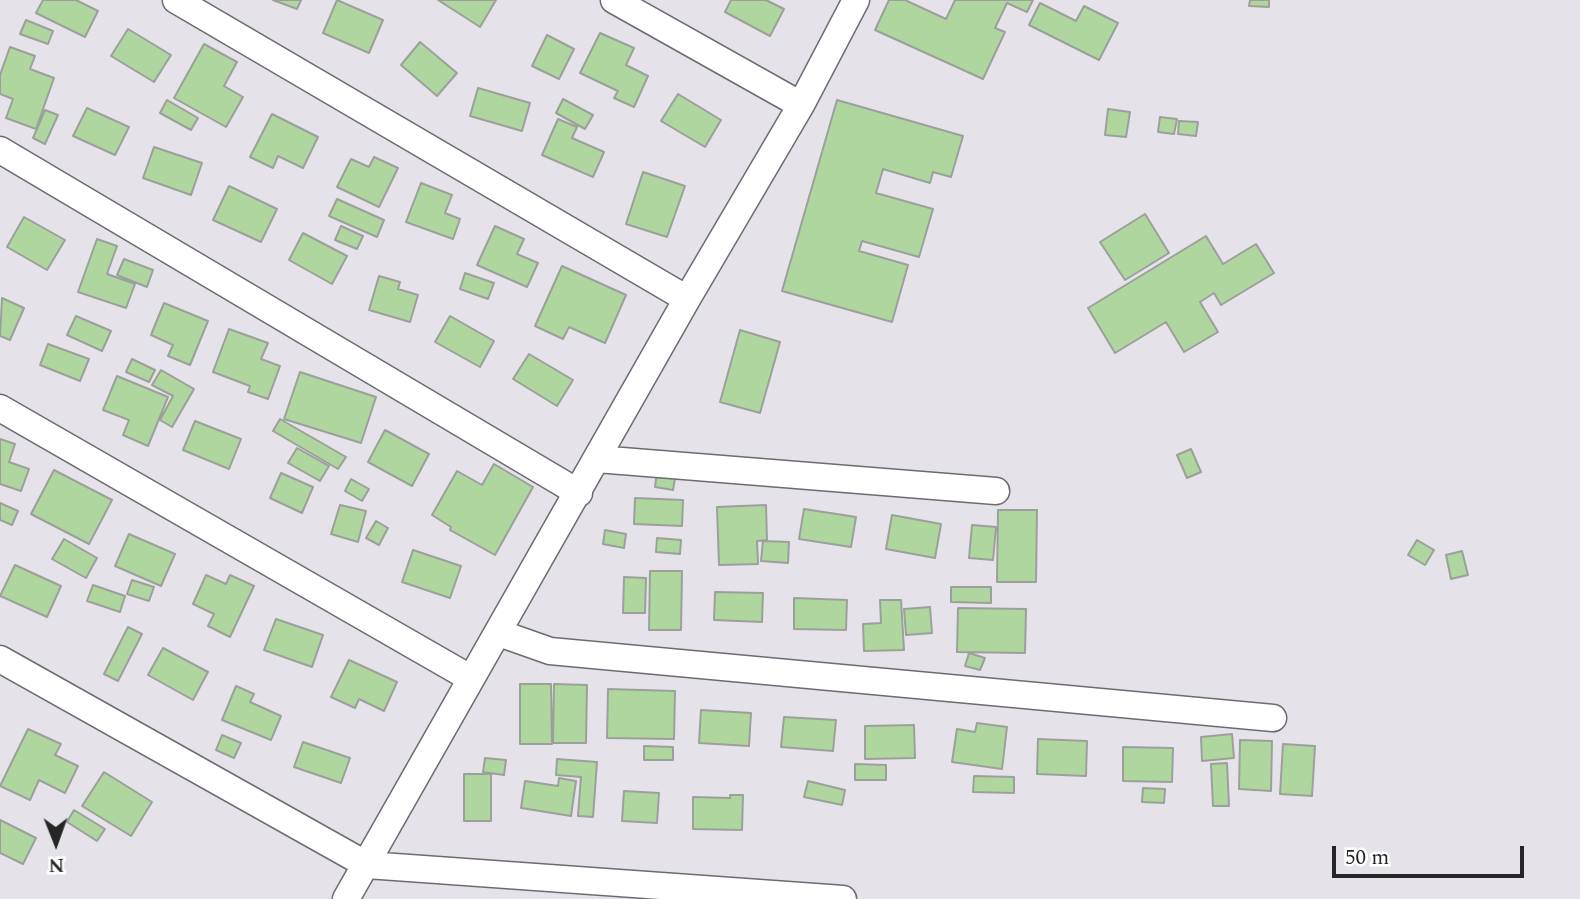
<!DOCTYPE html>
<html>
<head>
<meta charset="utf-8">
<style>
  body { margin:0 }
  #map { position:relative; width:1580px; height:899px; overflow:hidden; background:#e5e3e9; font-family:Spectral,serif }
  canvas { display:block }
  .north { position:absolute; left:21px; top:808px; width:70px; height:70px; -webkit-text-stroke:5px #fff; paint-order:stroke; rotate:179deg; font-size:19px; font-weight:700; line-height:28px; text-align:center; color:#262628 }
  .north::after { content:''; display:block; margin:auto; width:24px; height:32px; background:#262628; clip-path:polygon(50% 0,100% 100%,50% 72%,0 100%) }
  .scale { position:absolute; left:1332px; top:846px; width:192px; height:32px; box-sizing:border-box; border:4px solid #262628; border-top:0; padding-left:9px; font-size:21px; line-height:24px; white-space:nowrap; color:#262628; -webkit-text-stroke:5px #fff; paint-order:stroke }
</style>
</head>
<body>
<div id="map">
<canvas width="1580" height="899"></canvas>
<div class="north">N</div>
<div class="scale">50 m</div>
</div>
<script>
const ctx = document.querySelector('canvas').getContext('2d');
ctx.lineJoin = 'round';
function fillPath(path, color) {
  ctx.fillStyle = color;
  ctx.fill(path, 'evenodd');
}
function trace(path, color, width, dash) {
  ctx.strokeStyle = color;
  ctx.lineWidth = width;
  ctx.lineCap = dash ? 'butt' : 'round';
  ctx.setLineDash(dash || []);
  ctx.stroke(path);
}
const building = new Path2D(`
  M43,0H76L98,11L85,37L36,13Z
  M273,0H301L297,9Z
  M337,0L383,20L369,53L323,33Z
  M438,0H496L480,27Z
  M731,0H766L784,9L770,36L725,12Z
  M889,0H905L946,19L955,0H1033L1027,12L1007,3L995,28L1005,32L983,79L875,30Z
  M1250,0H1269V7L1249,6Z
  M1040,3L1076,21L1084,6L1118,23L1099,60L1029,25Z
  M26,20L53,31L48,44L20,34Z
  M128,29L171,55L154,82L111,56Z
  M600,33L634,48L626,65L648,76L634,107L614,98L618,91L580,73Z
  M547,35L574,49L559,79L532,66Z
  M420,42L457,73L437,96L401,65Z
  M204,44L237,62L224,86L243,97L226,127L174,98Z
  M10,47L35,56L30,69L54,78L36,129L6,118L13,99L0,94V75Z
  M478,88L530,103L522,131L470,116Z
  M678,94L721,120L705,147L661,121Z
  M563,99L593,115L585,129L556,113Z
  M167,100L198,118L191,130L160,113Z
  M837,100L963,136L951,177L933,172L930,183L883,169L876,193L933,209L919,257L862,241L859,251L908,265L892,322L782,291Z
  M87,108L129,127L115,155L73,136Z
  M1108,109L1130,112L1126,137L1105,135Z
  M45,110L58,115L45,144L33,138Z
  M272,114L318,137L303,168L278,156L273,168L250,157Z
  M1160,117L1177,119L1174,134L1158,132Z
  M558,119L577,127L572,138L604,152L593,177L542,155Z
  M1179,121L1198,122L1196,136L1178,134Z
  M154,147L202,163L191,195L143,178Z
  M374,157L398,168L379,207L337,187L351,159L369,167Z
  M643,172L685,186L667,237L626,224Z
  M421,183L452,195L445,213L460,219L453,239L406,222Z
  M229,186L277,209L261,242L213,220Z
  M337,199L384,220L377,237L329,216Z
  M1145,214L1169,253L1125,280L1100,242Z
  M24,217L65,240L47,270L7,247Z
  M341,226L363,236L357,249L335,240Z
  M495,226L524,239L517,254L538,263L527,287L477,265Z
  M303,233L347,256L332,284L289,260Z
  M1206,236L1223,264L1256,244L1274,273L1221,305L1214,293L1200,302L1218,332L1184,352L1166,322L1115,353L1088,308Z
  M97,239L117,246L107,274L135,284L126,308L78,292Z
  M124,259L153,270L147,287L117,275Z
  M562,266L626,295L605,343L569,327L563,339L535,326Z
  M465,273L494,283L488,299L460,289Z
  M379,276L400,282L398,289L418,295L410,322L369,310Z
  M2,298L24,308L10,340L0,336Z
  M164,303L208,321L190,365L168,356L173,345L151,335Z
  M76,316L111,331L102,351L67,335Z
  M450,316L494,341L480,367L435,342Z
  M229,329L268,343L261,359L280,366L268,399L248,392L250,386L213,372Z
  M740,330L780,342L760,413L720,402Z
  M48,344L89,359L80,381L40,365Z
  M529,354L573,380L557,406L513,379Z
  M132,359L155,370L149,382L126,372Z
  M161,370L194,389L172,427L160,420L173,396L152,385Z
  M300,372L376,397L361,443L284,419Z
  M117,376L168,397L148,446L123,435L129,420L103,410Z
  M280,419L346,457L338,469L273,431Z
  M195,421L241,439L229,469L183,450Z
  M385,430L429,454L412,486L368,462Z
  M0,439L15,444L9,462L29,469L21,491L0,484Z
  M297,448L329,466L320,481L288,463Z
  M1191,449L1201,472L1187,478L1177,455Z
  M494,464L533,487L495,555L450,530L451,527L432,515L457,471L482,485Z
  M54,470L112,500L89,544L31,514Z
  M657,470L676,473L673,490L655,487Z
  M281,473L313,487L302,513L270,498Z
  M351,479L369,489L362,501L345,491Z
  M635,498L683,500L682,526L634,524Z
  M0,503L18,511L12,525L0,520Z
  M340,505L366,511L358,542L331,534Z
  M766,505L767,540L757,541L758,564L719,565L717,507Z
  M804,509L856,517L851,547L799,539Z
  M998,510H1037L1036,582H997Z
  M892,515L941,524L935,558L886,549Z
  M376,521L388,528L379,545L366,538Z
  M972,525L996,527L993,560L969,558Z
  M605,530L626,534L624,548L603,544Z
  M129,534L175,554L161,586L115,566Z
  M657,538L681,540L680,554L656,552Z
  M64,539L97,558L86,578L52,559Z
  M1417,540L1434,550L1425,565L1408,555Z
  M763,541L789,542L788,563L761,561Z
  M413,550L461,566L450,598L402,582Z
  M1462,551L1468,575L1451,579L1446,555Z
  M15,565L61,586L47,617L0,596Z
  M650,571H682L681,630H649Z
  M206,575L226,584L230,575L254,586L230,637L208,626L214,614L193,604Z
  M624,577L646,578L645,613H623Z
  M132,580L154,587L149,601L127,594Z
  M93,585L125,596L120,612L87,601Z
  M951,587H991V603L951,602Z
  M715,592L763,593L762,622L714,620Z
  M794,598L847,600L846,630L794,629Z
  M880,600H901L904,650L864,651L863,624L881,623Z
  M930,607L932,633L906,635L904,609Z
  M958,608L1026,609L1025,653L957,652Z
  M276,619L323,635L312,667L264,650Z
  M128,627L142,634L118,681L104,674Z
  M163,648L208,672L193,700L148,675Z
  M969,653L985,658L980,670L965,666Z
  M349,660L397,682L384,711L359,699L355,708L331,697Z
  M520,684H551L552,744H520Z
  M554,684L587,685L586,743H553Z
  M236,686L254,694L250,702L281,716L271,740L222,720Z
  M608,689L675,691L674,739L607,738Z
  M701,710L751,713L749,746L699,743Z
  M784,717L836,720L833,751L781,747Z
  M977,723L1007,727L1002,769L952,762L957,729L975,732Z
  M914,725L915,758L865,759V726Z
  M28,729L61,744L55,755L78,766L65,793L39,780L30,800L0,786Z
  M1232,734L1234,758L1202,761L1201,737Z
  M222,735L241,743L234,758L216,750Z
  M1038,739L1087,741L1086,776L1037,774Z
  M1240,740L1272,741L1271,791L1239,789Z
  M303,742L350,758L341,783L294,767Z
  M1283,744L1315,746L1312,796L1280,794Z
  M644,746L673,747V760H644Z
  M1123,747L1173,748L1172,782L1123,781Z
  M485,758L506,760L504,775L483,772Z
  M557,759L597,762L593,817L578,816L581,777L556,775Z
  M1227,763L1229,806H1213L1211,764Z
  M855,764L886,765V780H855Z
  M104,772L152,802L131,836L82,806Z
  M464,774H491V821H464Z
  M974,776L1014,777V793L973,792Z
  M559,778L576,781L571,816L521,808L525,781L558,786Z
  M808,781L845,790L842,805L804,797Z
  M1143,788L1165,789L1164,803L1142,802Z
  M624,791L659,793L657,823L622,821Z
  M730,795H743L742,830L693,829V797L730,798Z
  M74,810L105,829L97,841L67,822Z
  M0,820L36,838L23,864L0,853Z`);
const minor = new Path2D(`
  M176,0L687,299
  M614,0L801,105
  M0,150L579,493
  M0,408L470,678
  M597,459L996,491
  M499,633L550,651L1273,718
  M0,659L367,865L843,899
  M346,899L687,299L801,105L856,0`);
fillPath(building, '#b0d6a0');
trace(building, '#9ca09b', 2);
trace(minor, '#6d6b71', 29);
trace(minor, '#fff', 26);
</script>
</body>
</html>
